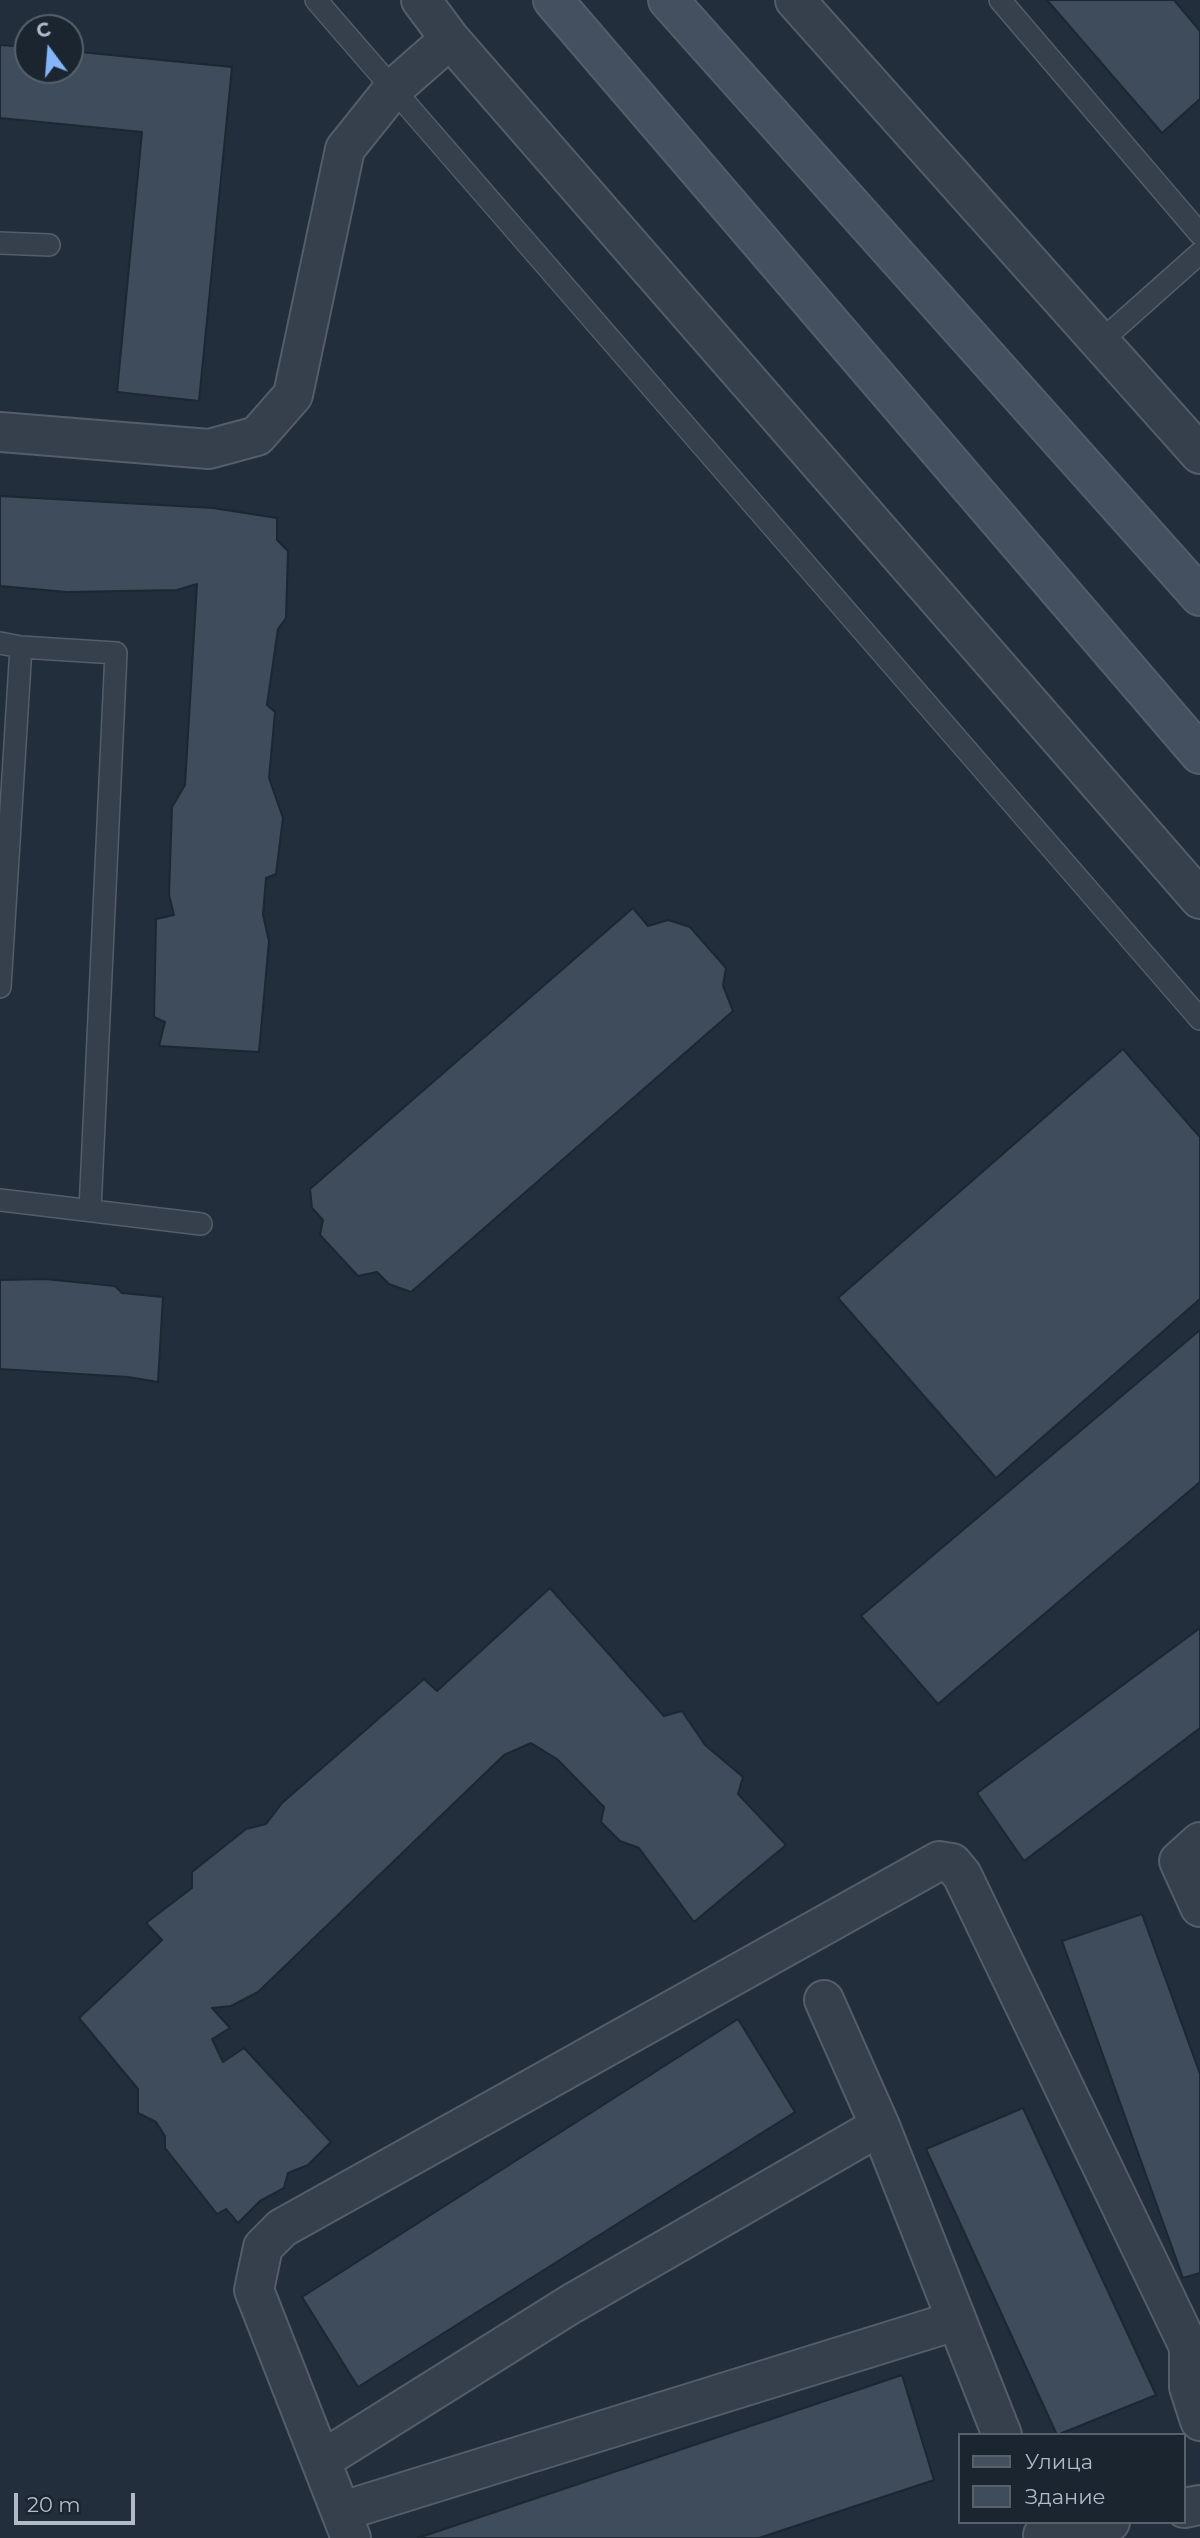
<!DOCTYPE html>
<html>
<head>
<meta charset="utf-8">
<style>
  body { margin:0 }
  #map { position:relative; width:1200px; height:2538px; overflow:hidden; background:#222e3b; font-family:Montserrat,sans-serif }
  canvas { display:block }
  .legend { position:absolute; left:958px; top:2433px; width:228px; height:91px; box-sizing:border-box; background:#1b2530; border:2px solid #57616c; margin:0; padding:9px 12px; list-style:none; font-size:21px; color:#b2bac7 }
  .legend li { display:flex; align-items:center; gap:14px; height:35px }
  .legend b { width:35px; border:2px solid #57616c }
  .north { position:absolute; left:14px; top:14px; width:70px; height:70px; box-sizing:border-box; background:#1b2530; border:2px solid #57616c; border-radius:50%; rotate:344deg; font-size:19px; font-weight:700; line-height:28px; text-align:center; color:#b2bac7 }
  .north::after { content:''; display:block; margin:auto; width:24px; height:32px; background:#86b4f8; clip-path:polygon(50% 0,100% 100%,50% 72%,0 100%) }
  .scale { position:absolute; left:14px; top:2493px; width:121px; height:32px; box-sizing:border-box; border:4px solid #b2bac7; border-top:0; padding-left:9px; font-size:21px; line-height:24px; white-space:nowrap; color:#b2bac7; -webkit-text-stroke:5px #1b2530; paint-order:stroke }
</style>
</head>
<body>
<div id="map">
<canvas width="1200" height="2538"></canvas>
<ul class="legend">
<li><b style="height:9px;background:#444f5f"></b>Улица</li>
<li><b style="height:19px;background:#3e4c5b"></b>Здание</li>
</ul>
<div class="north">С</div>
<div class="scale">20 m</div>
</div>
<script>
const ctx = document.querySelector('canvas').getContext('2d');
ctx.lineJoin = 'round';
function fillPath(path, color) {
  ctx.fillStyle = color;
  ctx.fill(path, 'evenodd');
}
function trace(path, color, width, dash) {
  ctx.strokeStyle = color;
  ctx.lineWidth = width;
  ctx.lineCap = dash ? 'butt' : 'round';
  ctx.setLineDash(dash || []);
  ctx.stroke(path);
}
const building = new Path2D(`
  M1047,0H1174L1200,31V99L1162,133Z
  M0,45L28,47V70H70V51L232,67L199,401L117,392L142,132L0,118Z
  M0,496L213,508L277,518V540L288,551L286,618L278,629L267,705L275,712L269,778L283,818L276,874L266,878L263,915L269,941L259,1052L159,1046L165,1022L154,1017L156,919L174,915L169,895L172,807L185,785L197,584L177,590L67,592L0,586Z
  M633,908L648,926L668,920L690,927L726,968L723,986L733,1011L411,1292L389,1284L377,1272L358,1276L320,1235L323,1220L312,1208L310,1189Z
  M1123,1049L1200,1137V1299L996,1478L838,1298Z
  M45,1279L115,1286L122,1293L163,1297L158,1382L128,1377L0,1369V1280Z
  M1200,1330V1482L938,1704L861,1616Z
  M550,1588L664,1716L682,1711L705,1745L743,1777L738,1794L786,1845L694,1922L639,1848L620,1841L601,1822L604,1807L557,1759L531,1743L504,1755L258,1992L231,2006L212,2008L230,2028L212,2039L223,2062L244,2048L331,2142L308,2165L288,2173L284,2188L260,2201L238,2223L226,2209L217,2214L165,2148V2136L156,2122L138,2113V2089L79,2018L162,1940L146,1923L192,1888V1872L246,1829L266,1824L282,1803L424,1679L437,1691Z
  M1200,1628V1728L1024,1861L977,1793Z
  M1142,1914L1200,2074V2273L1183,2278L1062,1941Z
  M738,2019L795,2112L358,2387L302,2297Z
  M1023,2108L1156,2395L1057,2435L926,2149Z
  M902,2375L934,2480L759,2538H418Z`);
const lane = new Path2D(`
  M316,0L1200,1019
  M1000,0L1200,234
  M0,243L49,245
  M1101,341L1200,253
  M0,643L21,647L0,987
  M21,647L116,653L90,1210
  M0,1200L201,1224`);
const street = new Path2D(`
  M421,0L450,39L1200,899
  M795,0L1200,454
  M0,432L209,449L257,436L293,395L345,149L393,89L450,39
  M1200,1842L1179,1861L1200,1907
  M824,2000L880,2126L1002,2435
  M322,2460L571,2304L880,2126
  M1184,2508L1200,2505
  M343,2511L955,2321
  M1043,2535L1110,2522
  M351,2538L254,2290L263,2247L282,2228L939,1861L952,1863L962,1875L1189,2347V2387L1200,2421`);
const secondary = new Path2D(`
  M553,0L1200,754
  M668,0L1200,596`);
fillPath(building, '#3e4c5b');
trace(building, '#1d2732', 2);
trace(lane, '#545d69', 24);
trace(street, '#545d69', 42);
trace(secondary, '#545d69', 42);
trace(lane, '#36404c', 21);
trace(street, '#36404c', 38);
trace(secondary, '#444f5f', 38);
</script>
</body>
</html>
